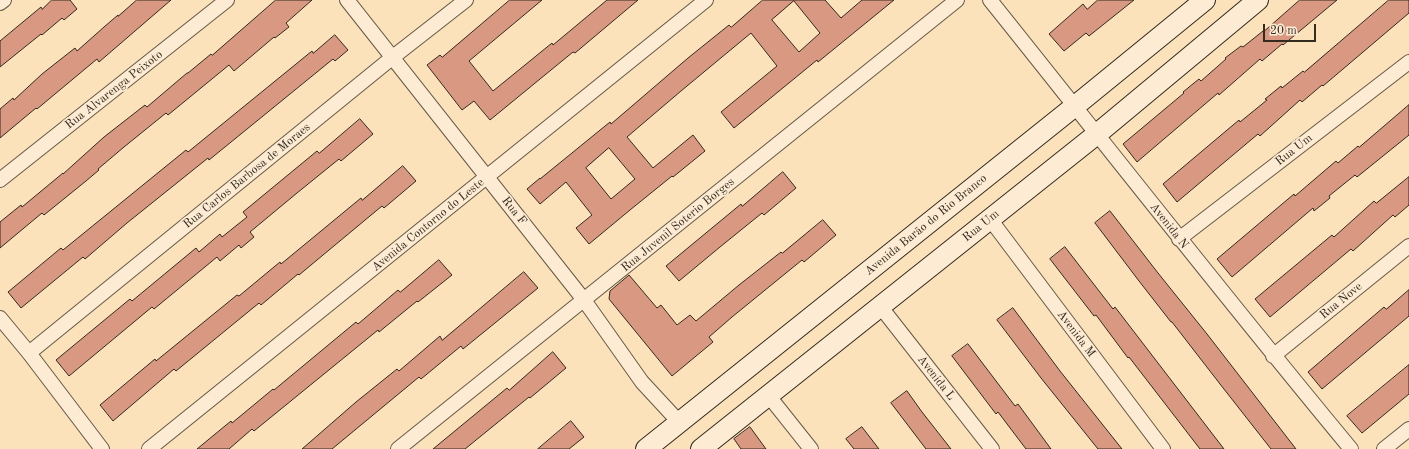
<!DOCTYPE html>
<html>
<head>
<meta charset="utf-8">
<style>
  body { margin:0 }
  #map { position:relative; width:1409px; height:449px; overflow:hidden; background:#fce2bb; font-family:"Old Standard TT",serif }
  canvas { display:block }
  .scale { position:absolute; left:1263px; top:24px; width:53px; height:18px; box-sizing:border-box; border:2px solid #332b1f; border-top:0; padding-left:5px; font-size:12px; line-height:14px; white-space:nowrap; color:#332b1f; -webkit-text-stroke:3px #fdecd3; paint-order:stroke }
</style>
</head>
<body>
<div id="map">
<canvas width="1409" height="449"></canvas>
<div class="scale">20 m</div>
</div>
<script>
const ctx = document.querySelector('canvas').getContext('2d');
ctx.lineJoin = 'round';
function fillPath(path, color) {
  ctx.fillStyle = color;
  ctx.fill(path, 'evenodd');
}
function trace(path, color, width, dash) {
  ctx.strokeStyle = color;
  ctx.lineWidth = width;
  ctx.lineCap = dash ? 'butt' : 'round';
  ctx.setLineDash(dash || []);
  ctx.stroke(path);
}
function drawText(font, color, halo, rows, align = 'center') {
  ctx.font = font + ' "Old Standard TT",serif';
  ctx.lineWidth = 3.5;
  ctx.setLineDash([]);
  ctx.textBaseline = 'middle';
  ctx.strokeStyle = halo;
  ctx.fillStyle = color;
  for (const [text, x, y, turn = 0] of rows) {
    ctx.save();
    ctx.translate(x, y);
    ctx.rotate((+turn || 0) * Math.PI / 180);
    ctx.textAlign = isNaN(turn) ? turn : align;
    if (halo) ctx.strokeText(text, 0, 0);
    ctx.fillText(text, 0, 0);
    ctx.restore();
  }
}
const building = new Path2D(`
  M52,0H70L77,9L64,20L62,18L42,35L41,34L0,67V41L41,7L42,9Z
  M137,0H171L99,62L97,59L37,109L36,108L0,138V109L13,98L14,100L42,74L75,48L77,51L104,27L118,15V16Z
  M276,0H312L286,23L289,27L275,38L274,37L234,71L229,65L168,115L166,113L124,147L98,169L99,170L86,181L44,215L42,213L0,248V222L21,205L22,207L63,173V174L104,137L145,105L147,107L187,73H188L211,54L212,55Z
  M510,0H542L469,61L493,91L552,43L553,45L607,0H638L575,53L573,52L490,120L474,101L462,110L427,65L440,55L442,57Z
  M763,0H825L841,18L862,0H894L818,62L817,60L734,128L721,112L777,66L751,33L681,91L627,137L653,168L693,135L705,151L673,177L672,176L630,210L589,244L576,228L592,215L566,182L540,204L527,189L540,178V179L610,122L611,124L688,58L729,25L731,27ZM794,1L820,33L799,52L772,20ZM609,148L635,179L611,199L586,168Z
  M1098,0H1134L1089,36L1086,33L1064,51L1049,34L1083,4L1087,9Z
  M1300,0H1337L1283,45L1282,44L1262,61L1260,59L1219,95L1218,93L1137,162L1123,144L1184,93L1183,92L1199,79L1201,81L1226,59L1225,58L1241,46L1243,47L1263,31H1264Z
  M1389,0H1409V13L1323,86L1322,85L1302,102L1300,100L1260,136L1258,134L1177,202L1163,184L1239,120L1240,122L1267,100L1265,99L1281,86L1282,88L1303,71L1304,72Z
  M335,35L348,50L335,61L333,59L209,160L208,158L127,223L85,259L83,257L21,308L8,292L61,248L63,250L186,150L188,152L312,51L313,53Z
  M1409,105V135L1357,177L1355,175L1329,196L1330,198L1314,211L1313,208L1232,277L1217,259L1294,194L1295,196L1336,161L1338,163L1358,146L1359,147Z
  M360,119L373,134L341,161L339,159L297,193L250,232L254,237L241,248L239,245L220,261L217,257L154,309L152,307L69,376L56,360L130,299L132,301L196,248L199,252L220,234L222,237L247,217L243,212L317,151L319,153Z
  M403,166L416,181L384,208L382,206L299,275L298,274L261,305L259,303L176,371L174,369L113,421L100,405L155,359L156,361L237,295L239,296L280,262L281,264L361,198L362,200Z
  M783,172L796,188L764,215L762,213L720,247L679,281L666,266L741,204L742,206Z
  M1409,177V205L1395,217L1393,215L1353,251L1351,249L1270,317L1255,299L1332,235L1334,237L1374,201L1376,203Z
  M1110,211L1158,273L1207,334L1296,449H1271L1220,384L1172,322H1171L1139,281L1095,223Z
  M823,220L836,235L804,262L802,260L732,317L709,337L713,342L672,376L609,299L610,291L629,275L657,308L661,305L677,325L690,315L696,321L739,285L781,252L782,253Z
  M1065,247L1113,309L1115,307L1224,449H1200L1129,357L1128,358L1096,315L1094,316L1050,259Z
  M439,260L452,275L418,302L417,301L379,332L378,330L254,431L252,429L229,449H197L231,421L232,423L273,389L274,390L356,322L358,324L398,290L400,292Z
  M524,272L538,288L463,349L461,346L421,379L419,377L332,449H302L356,402L397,369L399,371L440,336L442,340Z
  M1409,290V316L1322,389L1308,372L1384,307L1386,309Z
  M1013,308L1060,371L1122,449H1098L1041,378L997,320Z
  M968,344L1015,406L1018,404L1051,449H1026L998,412L996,414L952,356Z
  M553,352L566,368L530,398L529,397L465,449H433L507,388L509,390Z
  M1409,365V394L1362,433L1347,416Z
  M907,391L922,412L951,449H926L891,403Z
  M571,421L584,437L569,449H538Z
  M750,427L766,449H741L734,439Z
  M862,427L879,449H854L846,439Z`);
const street = new Path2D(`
  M347,0L584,300L642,382L679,422
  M990,0C1110,150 1228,301 1351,449
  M0,3L4,0
  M0,180L227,0
  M990,219L1163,449
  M1179,239L1409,62
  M880,306L992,449
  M0,318L29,353L102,449
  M29,353L393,57L466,0
  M1273,356L1409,246
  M768,395L811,449
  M149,449L706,0
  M398,449L957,0
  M1384,449L1409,429`);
const secondary = new Path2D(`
  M646,449L1075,106L1205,0
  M701,449L1097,134L1258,0`);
const streetNames = [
  ["Rua Alvarenga Peixoto",114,90,-38],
  ["Rua Um",1294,150,-38],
  ["Rua Carlos Barbosa de Moraes",247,176,-39],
  ["Rua F",514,211,52],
  ["Avenida Contorno do Leste",428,225,-39],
  ["Rua Juvenil Soterio Borges",678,225,-39],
  ["Avenida Barão do Rio Branco",926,225,-39],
  ["Rua Um",981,226,-39],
  ["Avenida N",1169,226,52],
  ["Rua Nove",1341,301,-39],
  ["Avenida M",1076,334,53],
  ["Avenida L",936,378,52]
];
fillPath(building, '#d89882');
trace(building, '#332b1f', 1);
trace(street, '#655946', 16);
trace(secondary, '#332b1f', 22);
trace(street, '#fdecd3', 14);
trace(secondary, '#fdecd3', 20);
drawText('12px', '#332b1f', '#fdecd3', streetNames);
</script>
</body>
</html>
